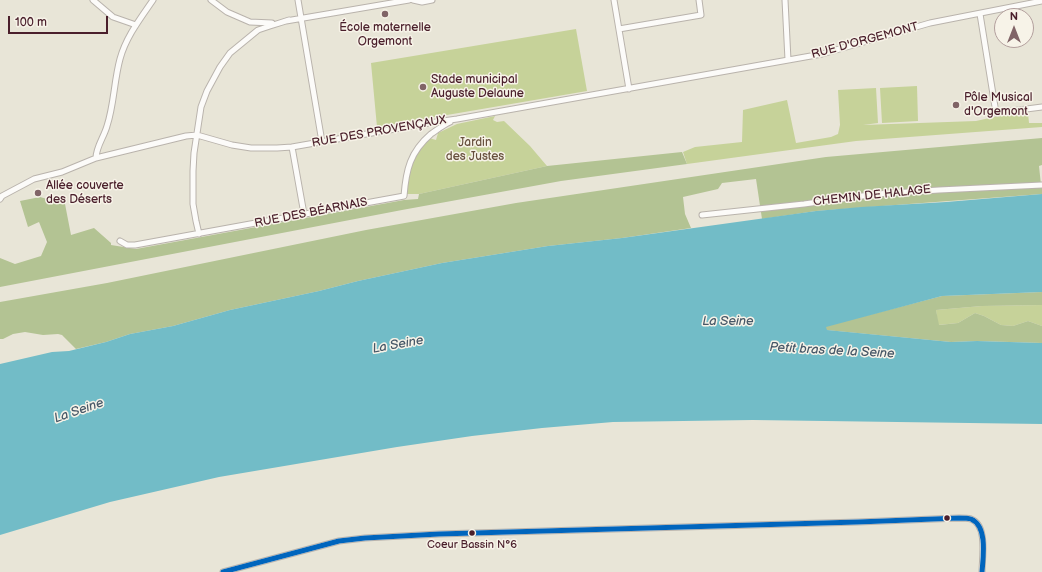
<!DOCTYPE html>
<html>
<head>
<meta charset="utf-8">
<style>
  body { margin:0 }
  #map { position:relative; width:1042px; height:572px; overflow:hidden; background:#e8e5d7; font-family:"Balsamiq Sans",sans-serif }
  canvas { display:block }
  .north { position:absolute; left:994px; top:8px; width:40px; height:40px; box-sizing:border-box; background:#f7f3e8; border:1px solid #b29e9c; border-radius:50%; rotate:0deg; font-size:11px; font-weight:700; line-height:16px; text-align:center; color:#4a1f2b }
  .north::after { content:''; display:block; margin:auto; width:14px; height:18px; background:#816467; clip-path:polygon(50% 0,100% 100%,50% 72%,0 100%) }
  .scale { position:absolute; left:8px; top:16px; width:100px; height:18px; box-sizing:border-box; border:2px solid #4a1f2b; border-top:0; padding-left:5px; font-size:12px; line-height:14px; white-space:nowrap; color:#4a1f2b; -webkit-text-stroke:3px #f7f3e8; paint-order:stroke }
</style>
</head>
<body>
<div id="map">
<canvas width="1042" height="572"></canvas>
<div class="north">N</div>
<div class="scale">100 m</div>
</div>
<script>
const ctx = document.querySelector('canvas').getContext('2d');
ctx.lineJoin = 'round';
function fillPath(path, color) {
  ctx.fillStyle = color;
  ctx.fill(path, 'evenodd');
}
function trace(path, color, width, dash) {
  ctx.strokeStyle = color;
  ctx.lineWidth = width;
  ctx.lineCap = dash ? 'butt' : 'round';
  ctx.setLineDash(dash || []);
  ctx.stroke(path);
}
function drawText(font, color, halo, rows, align = 'center') {
  ctx.font = font + ' "Balsamiq Sans",sans-serif';
  ctx.lineWidth = 3;
  ctx.setLineDash([]);
  ctx.textBaseline = 'middle';
  ctx.strokeStyle = halo;
  ctx.fillStyle = color;
  for (const [text, x, y, turn = 0] of rows) {
    ctx.save();
    ctx.translate(x, y);
    ctx.rotate((+turn || 0) * Math.PI / 180);
    ctx.textAlign = isNaN(turn) ? turn : align;
    if (halo) ctx.strokeText(text, 0, 0);
    ctx.fillText(text, 0, 0);
    ctx.restore();
  }
}
const green = new Path2D(`
  M576,29L587,91L377,127L371,63Z
  M917,86L918,121L882,123L880,88Z
  M876,88L878,123L863,125L976,121L994,117L1028,113L1029,123H1042V127L856,141L687,164L683,152L695,147L742,142L743,110L787,100L796,143L831,137L838,134L840,125L838,90Z
  M495,116L493,120L497,122L504,121L530,146L547,166L419,194H405L409,174L415,155L429,138L436,140L438,133L457,124Z
  M1042,305V326L1028,321L1013,326L1001,325L984,316L975,313L958,323L938,325L936,310L982,306Z`);
const forest = new Path2D(`
  M1042,138V165L1039,166L1041,185H1042V194L816,211L762,219L756,179L722,183L718,189L683,197L685,214L691,228L622,238L548,246L442,263L358,281L319,291L230,310L173,326L130,334L106,342L76,349L62,335L58,334L43,335L25,332L13,334L3,339H0V302L107,283L366,230L516,203L826,157Z
  M682,152L687,164L561,181L402,210L0,287V258L15,264L41,256L47,242L39,222L28,227L20,201L40,197L65,204L71,235L94,228L111,243V245L136,249L404,200L418,199L419,194L547,166Z
  M1042,292V305L982,306L936,310L939,325L958,323L975,313L984,316L1001,325L1013,326L1028,321L1042,326V343L977,341L951,342L826,330V326L942,296Z`);
const water = new Path2D(`
  M1042,194V292L942,296L826,327L827,330L951,342L977,341L1042,343V424L753,420L613,422L542,428L472,436L397,447L219,477L110,502L0,535V364L52,352L69,351L106,342L130,334L173,326L230,310L319,291L358,281L442,263L548,246L622,238L816,211L861,207L946,202Z`);
const minor = new Path2D(`
  M93,0L113,17L136,25
  M211,0L227,12L250,22L272,23
  M298,0L322,142
  M413,0L422,2L432,0
  M614,0L629,89
  M785,0L788,60
  M980,14L996,113L1042,107
  M286,21L409,0
  M619,29L701,15L699,0
  M292,147L304,214
  M96,158C96,147 104,137 107,126C114,105 114,81 120,59C126,37 140,19 153,0
  M0,199L2,196L34,179L62,172L96,158L186,136L197,135L232,145L251,148H277L292,147L429,123L457,119L822,54L930,23L1042,1
  M702,215L804,204L877,194L939,190L1042,185
  M199,234L196,221L193,204V171L194,153L201,107L207,91L220,67L230,53L258,30L270,26L289,20
  M120,241L127,245H135L404,196C406,170 410,152 431,134C437,130 443,125 450,122
  M223,572L339,541L365,538L439,534L858,522L959,518C963,518 967,518 971,519C988,525 982,558 982,572`);
const bus1 = new Path2D(`
  M223,572L339,541L365,538L439,534L858,522L959,518C963,518 968,518 971,519C988,526 983,558 982,572`);
const markers = [
  [385,14,4,"#816467"],
  [423,87,4,"#816467"],
  [956,105,4,"#816467"],
  [38,193,4,"#816467"],
  [947,518,3.5,"#4a1f2b"],
  [472,533,3.5,"#4a1f2b"]
];
const busNames = [
  ["Coeur Bassin N°6",472,545]
];
const poiNames = [
  ["École maternelle",385,28,"center"],
  ["Orgemont",385,42,"center"],
  ["Stade municipal",431,80],
  ["Auguste Delaune",431,94],
  ["Pôle Musical",964,98],
  ["d'Orgemont",964,112],
  ["Allée couverte",46,186],
  ["des Déserts",46,200]
];
const streetNames = [
  ["RUE D'ORGEMONT",865,41,-15],
  ["RUE DES PROVENÇAUX",379,132,-10],
  ["CHEMIN DE HALAGE",872,196,-6],
  ["RUE DES BÉARNAIS",311,213,-11]
];
const parkNames = [
  ["Jardin",475,143],
  ["des Justes",475,157]
];
const waterNames = [
  ["La Seine",728,322],
  ["La Seine",398,345,-10],
  ["Petit bras de la Seine",832,351,3],
  ["La Seine",79,411,-19]
];
fillPath(green, '#c6d299');
fillPath(forest, '#b3c393');
fillPath(water, '#72bcc7');
trace(minor, '#b9b3ac', 7);
trace(minor, '#fcfbf9', 5);
trace(bus1, '#0065bd', 5);
for (const [x, y, r, color] of markers) {
  const dot = new Path2D();
  dot.arc(x, y, r, 0, 2 * Math.PI);
  ctx.fillStyle = color;
  ctx.fill(dot);
  trace(dot, '#f7f3e8', 1.5);
}
drawText('11px', '#4a1f2b', '#f7f3e8', busNames);
drawText('12px', '#4a1f2b', '#f7f3e8', poiNames, 'left');
drawText('12px', '#4a1f2b', '#f7f3e8', streetNames);
drawText('12px', '#67503d', '#f7f3e8', parkNames);
drawText('italic 13px', '#465767', '#f7f3e8', waterNames);
</script>
</body>
</html>
